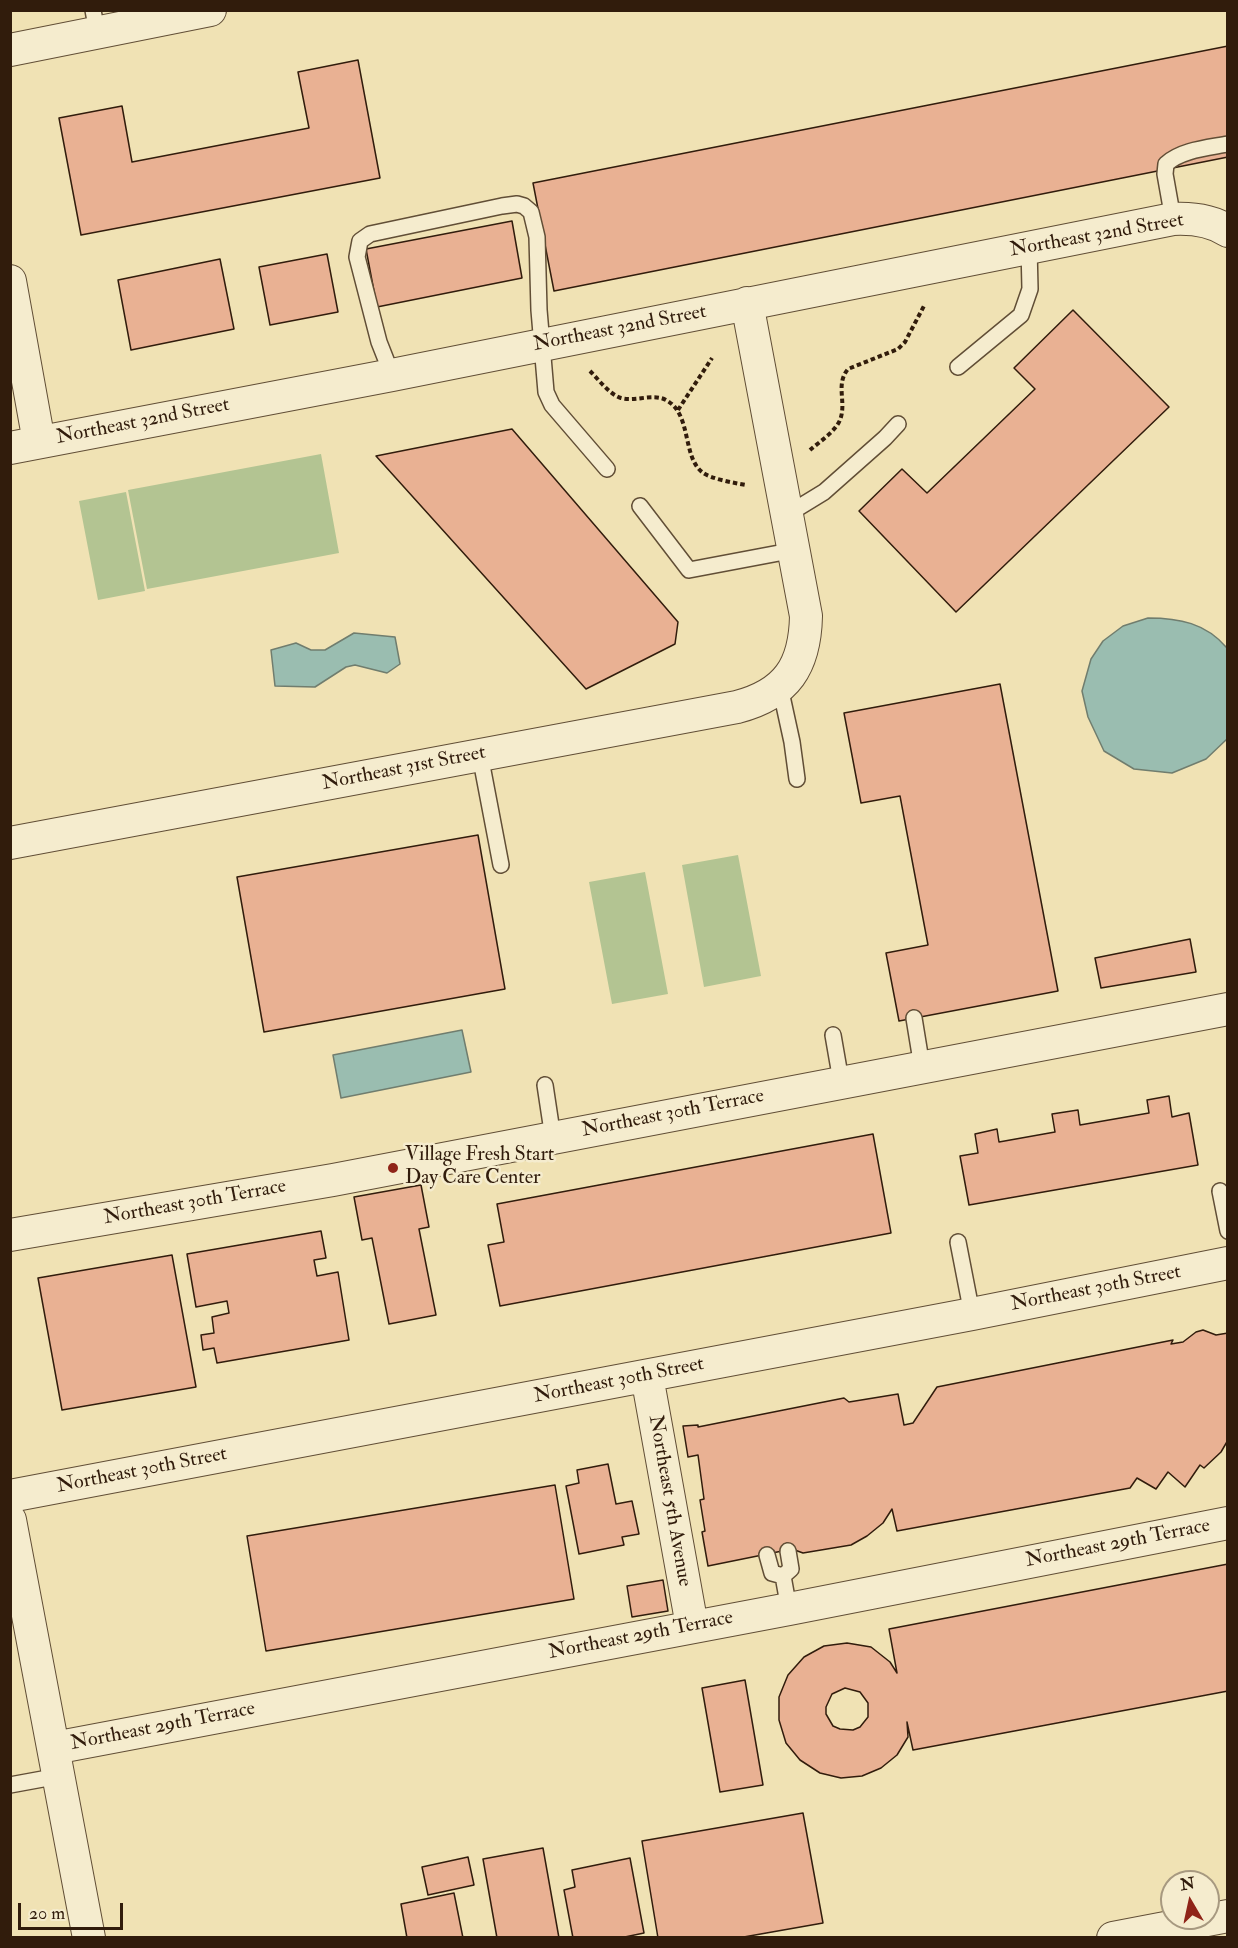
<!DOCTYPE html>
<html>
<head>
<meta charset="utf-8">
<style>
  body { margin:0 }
  #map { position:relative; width:1238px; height:1948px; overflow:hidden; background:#f0e2b4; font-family:"IM FELL Double Pica",serif }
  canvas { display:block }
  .frame { position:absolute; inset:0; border:12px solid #311c0c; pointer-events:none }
  .north { position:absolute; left:1160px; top:1870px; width:60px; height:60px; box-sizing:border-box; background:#f5ecce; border:2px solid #a79980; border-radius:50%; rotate:351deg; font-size:16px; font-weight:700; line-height:24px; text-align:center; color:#311c0c }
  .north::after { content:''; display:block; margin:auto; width:21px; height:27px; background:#8f2418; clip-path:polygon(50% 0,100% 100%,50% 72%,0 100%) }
  .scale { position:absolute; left:18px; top:1903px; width:105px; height:27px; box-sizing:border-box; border:3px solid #311c0c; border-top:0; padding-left:8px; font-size:18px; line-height:21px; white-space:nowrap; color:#311c0c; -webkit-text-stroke:4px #f5ecce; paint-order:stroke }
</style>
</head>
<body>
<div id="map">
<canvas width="1238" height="1948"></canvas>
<div class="frame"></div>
<div class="north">N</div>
<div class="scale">20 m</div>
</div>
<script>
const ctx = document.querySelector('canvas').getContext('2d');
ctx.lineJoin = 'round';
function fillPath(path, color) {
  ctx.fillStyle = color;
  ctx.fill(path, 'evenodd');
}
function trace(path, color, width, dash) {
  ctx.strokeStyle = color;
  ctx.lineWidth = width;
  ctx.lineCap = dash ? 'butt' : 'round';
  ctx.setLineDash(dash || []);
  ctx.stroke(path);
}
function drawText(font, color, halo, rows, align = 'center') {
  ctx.font = font + ' "IM FELL Double Pica",serif';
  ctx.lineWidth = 5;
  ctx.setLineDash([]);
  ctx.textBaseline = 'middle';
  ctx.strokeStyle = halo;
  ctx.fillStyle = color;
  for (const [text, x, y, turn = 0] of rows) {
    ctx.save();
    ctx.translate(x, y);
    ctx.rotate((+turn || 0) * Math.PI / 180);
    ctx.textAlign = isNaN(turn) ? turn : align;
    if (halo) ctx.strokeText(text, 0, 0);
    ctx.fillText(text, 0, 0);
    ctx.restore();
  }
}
const green = new Path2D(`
  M321,454L339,553L147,589L128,490Z
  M126,492L145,591L98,600L79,501Z
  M738,855L761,976L704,987L682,865Z
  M645,872L668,994L612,1004L589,882Z`);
const water = new Path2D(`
  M1148,618C1179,618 1206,623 1227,648V739L1206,759L1172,773L1134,769L1104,751L1088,717L1082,691L1091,659L1103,641L1123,626Z
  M354,633L395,637L400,664L387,673L355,665L346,667L315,687L275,686L271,650L296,643L311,650H325Z
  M462,1030L471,1072L341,1098L333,1055Z`);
const building = new Path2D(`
  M1228,46V157L554,291L533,183Z
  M358,60L380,178L81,235L59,118L122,106L132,162L309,128L298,72Z
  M512,221L522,278L377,307L366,249Z
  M327,254L338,312L270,325L259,267Z
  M220,259L234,329L131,350L118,280Z
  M1073,310L1169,407L956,612L859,511L902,469L927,493L1035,389L1014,368Z
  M512,429L678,622L675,644L586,689L376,456Z
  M1000,684L1058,991L899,1021L886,953L928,945L900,796L861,803L844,713Z
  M478,835L505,989L264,1032L237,877Z
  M1190,939L1196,972L1101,988L1095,958Z
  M1169,1096L1172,1117L1189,1113L1198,1165L969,1205L960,1156L978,1153L975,1134L997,1129L999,1142L1055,1132L1052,1114L1078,1110L1080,1125L1149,1113L1147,1100Z
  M873,1134L891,1233L500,1306L488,1245L504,1242L497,1204Z
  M421,1185L429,1227L419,1229L436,1315L389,1324L372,1238L362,1240L354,1197Z
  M321,1231L326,1258L314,1260L317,1276L338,1272L349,1340L217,1363L214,1348L203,1350L201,1335L214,1333L212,1317L229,1313L227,1301L196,1307L187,1254Z
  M172,1255L196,1387L62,1410L38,1278Z
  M1203,1330L1216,1335L1228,1333V1440L1221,1452L1204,1468L1200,1465L1185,1487L1168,1472L1156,1489L1137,1478L1130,1488L897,1531L892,1509L883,1523L867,1536L851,1545L803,1553L792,1549L708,1566L702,1532L705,1531L700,1500L704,1499L698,1455L688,1457L683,1426L698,1425V1427L844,1398L849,1402L898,1394L904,1425L913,1423L937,1387L1173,1340L1171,1344L1183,1342L1196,1332Z
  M608,1464L616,1504L632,1501L639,1534L622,1537L624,1545L579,1554L566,1486L579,1483L577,1470Z
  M555,1485L574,1599L266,1651L247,1536Z
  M1228,1564V1691L913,1750L907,1722L908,1737L897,1755L881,1768L862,1776L841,1778L820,1773L800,1760L786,1743L779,1720V1697L788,1675L804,1657L824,1646L847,1643L871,1647L890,1662L897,1673L889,1629ZM845,1688L860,1692L868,1703V1717L860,1727L853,1730L840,1729L833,1726L826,1714V1707L832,1694Z
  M663,1580L668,1611L632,1617L627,1586Z
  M745,1680L763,1785L720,1792L702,1688Z
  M803,1813L823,1923L738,1938H658L642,1841Z
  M543,1848L559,1938H497L483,1859Z
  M468,1857L474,1885L428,1895L422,1867Z
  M630,1858L644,1933L620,1938H573L564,1890L575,1887L572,1870Z
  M454,1893L463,1938H407L401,1904Z`);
const path = new Path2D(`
  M590,371C599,380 609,394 621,398C635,402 653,393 666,400C692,414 682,456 702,472C710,479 735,483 746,485
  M678,410L712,358
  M810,450C819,442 835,432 840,420C847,402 835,385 848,369L898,349L905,342L925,304`);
const service = new Path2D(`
  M93,10L97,32
  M1173,219L1165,174L1166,164C1181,150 1207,148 1228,144
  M958,367L1021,315L1030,289L1029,247
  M392,375L379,342L357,257L360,241L370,234L502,206L517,204L524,206L531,212L537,237L539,310L546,392L552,405L607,469
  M640,506L689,570L795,550
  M788,514L824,492L885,438L898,424
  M780,687L792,742L797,779
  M480,755L501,865
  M914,1018L922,1067
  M833,1035L841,1081
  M545,1085L553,1138
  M1220,1191L1228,1231
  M958,1242L972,1314
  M767,1555L772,1573L783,1576
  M783,1576L789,1609
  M783,1576L791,1569L788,1551
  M10,1785L59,1776`);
const minor = new Path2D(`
  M10,50L210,10
  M10,281L39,442
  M10,448L392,375L1173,219C1193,218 1211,220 1228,231
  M10,843L737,707C787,694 805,666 806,616L747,303
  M10,1235L333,1180L1228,1009
  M647,1376L692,1626
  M10,1496L972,1314L1228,1263
  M10,1520L89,1938
  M54,1748L789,1609L1228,1523
  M1113,1938L1228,1916`);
const markers = [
  [393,1168,6,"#8f2418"]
];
const streetNames = [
  ["Northeast 32nd Street",1097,236,-10],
  ["Northeast 32nd Street",620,329,-11],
  ["Northeast 32nd Street",143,422,-11],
  ["Northeast 31st Street",404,769,-11],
  ["Northeast 30th Terrace",673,1114,-11],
  ["Northeast 30th Terrace",195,1203,-10],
  ["Northeast 30th Street",1096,1289,-11],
  ["Northeast 30th Street",619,1381,-11],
  ["Northeast 30th Street",142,1471,-11],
  ["Northeast 5th Avenue",669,1501,80],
  ["Northeast 29th Terrace",1118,1544,-11],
  ["Northeast 29th Terrace",641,1636,-11],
  ["Northeast 29th Terrace",163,1727,-11]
];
const poiNames = [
  ["Village Fresh Start",405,1156],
  ["Day Care Center",405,1179]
];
fillPath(green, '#b3c492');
fillPath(water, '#9abdb0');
trace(water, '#707d6e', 1.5);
fillPath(building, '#e9b193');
trace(building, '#311c0c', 1.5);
trace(service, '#614e36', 18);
trace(minor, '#614e36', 34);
trace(path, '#311c0c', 4, [4.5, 3]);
trace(service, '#f5ecce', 15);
trace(minor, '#f5ecce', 32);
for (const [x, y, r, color] of markers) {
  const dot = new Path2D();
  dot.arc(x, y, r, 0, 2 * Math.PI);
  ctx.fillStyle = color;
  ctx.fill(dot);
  trace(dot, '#f5ecce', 2);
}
drawText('20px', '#311c0c', '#f5ecce', streetNames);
drawText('20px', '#311c0c', '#f5ecce', poiNames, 'left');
</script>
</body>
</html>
